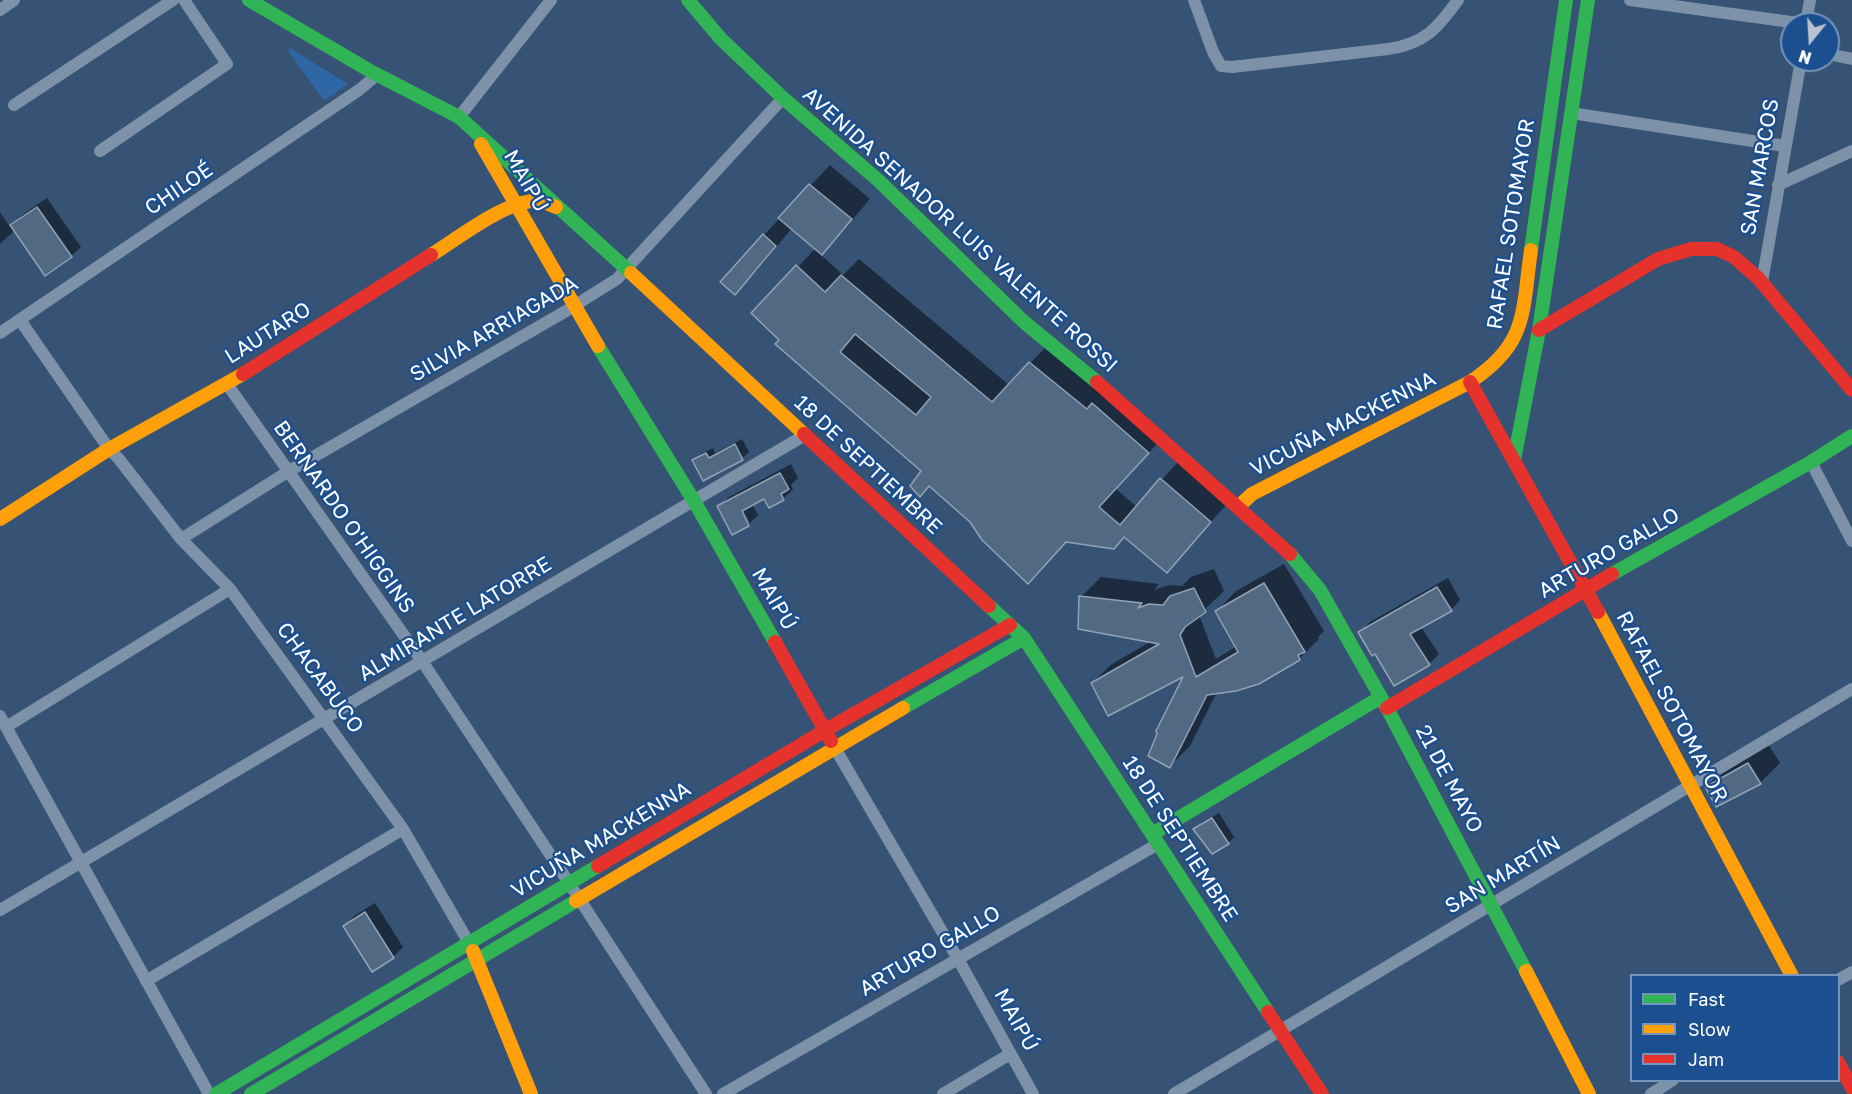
<!DOCTYPE html>
<html>
<head>
<meta charset="utf-8">
<style>
  body { margin:0 }
  #map { position:relative; width:1852px; height:1094px; overflow:hidden; background:#365274; font-family:"Golos Text",sans-serif }
  canvas { display:block }
  .legend { position:absolute; left:1630px; top:974px; width:210px; height:108px; box-sizing:border-box; background:#1b4f8f; border:2px solid #7695bc; margin:0; padding:8px 10px; list-style:none; font-size:18px; color:#fff }
  .legend li { display:flex; align-items:center; gap:12px; height:30px }
  .legend b { width:30px; border:2px solid #7695bc }
  .north { position:absolute; left:1780px; top:12px; width:60px; height:60px; box-sizing:border-box; background:#1b4f8f; border:2px solid #7695bc; border-radius:50%; rotate:198deg; font-size:16px; font-weight:700; line-height:24px; text-align:center; color:#fff }
  .north::after { content:''; display:block; margin:auto; width:21px; height:27px; background:#b9c2ce; clip-path:polygon(50% 0,100% 100%,50% 72%,0 100%) }
</style>
</head>
<body>
<div id="map">
<canvas width="1852" height="1094"></canvas>
<ul class="legend">
<li><b style="height:8px;background:#30b455"></b>Fast</li>
<li><b style="height:8px;background:#ff9f0a"></b>Slow</li>
<li><b style="height:8px;background:#e5322d"></b>Jam</li>
</ul>
<div class="north">N</div>
</div>
<script>
const ctx = document.querySelector('canvas').getContext('2d');
ctx.lineJoin = 'round';
function fillPath(path, color) {
  ctx.fillStyle = color;
  ctx.fill(path, 'evenodd');
}
function trace(path, color, width, dash) {
  ctx.strokeStyle = color;
  ctx.lineWidth = width;
  ctx.lineCap = dash ? 'butt' : 'round';
  ctx.setLineDash(dash || []);
  ctx.stroke(path);
}
function drawText(font, color, halo, rows, align = 'center') {
  ctx.font = font + ' "Golos Text",sans-serif';
  ctx.lineWidth = 4.5;
  ctx.setLineDash([]);
  ctx.textBaseline = 'middle';
  ctx.strokeStyle = halo;
  ctx.fillStyle = color;
  for (const [text, x, y, turn = 0] of rows) {
    ctx.save();
    ctx.translate(x, y);
    ctx.rotate((+turn || 0) * Math.PI / 180);
    ctx.textAlign = isNaN(turn) ? turn : align;
    if (halo) ctx.strokeText(text, 0, 0);
    ctx.fillText(text, 0, 0);
    ctx.restore();
  }
}
const green = new Path2D(`
  M290,48L348,84L324,101L288,51Z`);
const shadow = new Path2D(`
  M830,165L870,199L841,233L820,254L843,275L859,259L1009,385L1047,346L1165,435L1116,489L1137,507L1178,462L1227,504L1167,571L1125,536L971,521L930,485L920,495L923,471L753,313L816,248L792,228L755,273L735,293L764,235Z
  M47,198L81,247L71,256L15,230L0,244V212L10,227L22,215Z
  M742,439L749,452L742,458L704,479L694,460L701,454L713,448L715,453Z
  M791,464L798,478L791,485L793,489L783,499L769,506L765,497L752,504L758,515L750,523L740,503L737,505L746,523H750L748,524L719,506L729,497Z
  M1284,564L1324,631L1318,637L1319,639L1299,659L1217,692L1190,746L1170,766L1186,674L1092,683L1112,664L1152,641L1081,597L1101,577L1159,584L1154,590L1169,585L1182,586L1191,577L1214,569L1224,591L1199,615L1216,659L1237,646L1217,611L1236,591Z
  M1448,578L1460,600L1451,610L1421,627L1439,654L1429,664L1375,652L1360,632L1370,622Z
  M1768,744L1780,763L1760,783L1706,787L1726,767Z
  M1219,813L1234,837L1228,843L1195,829L1202,823Z
  M375,903L403,947L393,957L345,926L354,916Z`);
const building = new Path2D(`
  M809,184L852,219L822,255L778,218Z
  M37,207L72,257L45,276L10,225Z
  M763,234L776,246L735,295L720,282Z
  M796,265L825,292L841,275L992,402L1029,362L1087,409L1092,403L1149,453L1099,507L1120,525L1160,478L1211,522L1167,573L1124,537L1114,549L1066,542L1028,584L982,540L970,522L929,486L920,497L910,486L921,471L775,344L779,340L751,313ZM855,334L931,397L916,415L840,352Z
  M735,444L743,460L703,481L692,460L706,453L709,458Z
  M780,473L789,489L781,494L784,500L769,508L764,499L742,511L749,526L732,535L717,506Z
  M1264,583L1305,652L1298,655L1300,660L1259,684L1236,691L1207,695L1170,768L1148,756L1157,734L1156,731L1183,677L1108,716L1091,683L1159,644L1078,629L1079,596L1142,603L1138,608L1149,604L1163,605L1170,596L1194,588L1206,612L1185,627L1180,635L1196,677L1238,652L1215,611Z
  M1437,587L1452,611L1410,634L1430,665L1394,686L1375,654L1372,656L1358,632Z
  M1748,763L1761,784L1716,807L1705,787Z
  M1212,818L1229,844L1212,854L1193,829Z
  M365,912L394,958L372,972L343,926Z`);
const street = new Path2D(`
  M1194,0L1213,52L1221,66L1232,67L1388,49C1424,44 1437,29 1458,0
  M1630,0L1806,24
  M0,10L14,0
  M1806,24L1810,0
  M1828,54L1852,59
  M14,105L173,0
  M1571,113L1785,146
  M459,117L551,0
  M100,151L227,64L184,0
  M1778,185L1852,151
  M1762,282L1801,60
  M20,320L109,449L119,459L181,539L230,589L403,829L469,943
  M0,333L359,90L378,74
  M227,384L422,661L569,883L706,1094
  M1811,462L1852,541
  M181,539L289,471L566,311L617,279L783,98
  M0,716L209,1094
  M6,727L230,589
  M835,748L958,959L1033,1094
  M0,910L805,435
  M1838,980L1852,972
  M146,981L403,829
  M723,1094L1158,844
  M943,1094L1010,1054
  M1174,1094L1852,689
  M1651,1094L1673,1080`);
const fast = new Path2D(`
  M249,0L372,72L459,117L631,273
  M688,0L721,39L783,98L879,181L1024,322L1097,382
  M1531,250L1566,0
  M598,346L694,501L775,642
  M1514,460L1539,330L1588,0
  M1290,554L1320,590L1387,708L1526,971
  M1612,574L1811,462L1852,436
  M989,606L1024,638L1268,1012
  M903,708L1024,638
  M1152,834L1381,697
  M216,1094L598,866
  M251,1094L576,901`);
const slow = new Path2D(`
  M481,144L598,346
  M431,255C457,239 504,202 534,201C542,201 549,204 556,207
  M631,273L804,434
  M1238,507L1252,494L1470,382C1528,344 1522,313 1531,250
  M0,519L109,449L243,374
  M1598,612L1792,976
  M576,901L903,708
  M473,951L531,1094
  M1526,971L1589,1094`);
const jam = new Path2D(`
  M1539,330L1658,259L1691,249H1717L1734,257L1758,278L1852,390
  M243,374L431,255
  M1097,382L1290,554
  M1470,382L1598,612
  M804,434L989,606
  M775,642L831,741
  M1387,708L1612,574
  M598,866L824,731L1010,625
  M1268,1012L1322,1094
  M1838,1062L1852,1088`);
const streetNames = [
  ["SAN MARCOS",1760,167,-80],
  ["MAIPÚ",526,181,60],
  ["CHILOÉ",179,189,-34],
  ["RAFAEL SOTOMAYOR",1511,224,-81],
  ["AVENIDA SENADOR LUIS VALENTE ROSSI",960,230,42],
  ["SILVIA ARRIAGADA",494,329,-30],
  ["LAUTARO",268,333,-32],
  ["VICUÑA MACKENNA",1343,424,-27],
  ["18 DE SEPTIEMBRE",868,465,43],
  ["BERNARDO O'HIGGINS",344,517,55],
  ["ARTURO GALLO",1609,553,-30],
  ["MAIPÚ",774,599,60],
  ["ALMIRANTE LATORRE",455,619,-31],
  ["CHACABUCO",320,678,54],
  ["RAFAEL SOTOMAYOR",1672,707,62],
  ["21 DE MAYO",1449,779,62],
  ["18 DE SEPTIEMBRE",1180,839,57],
  ["VICUÑA MACKENNA",601,840,-31],
  ["SAN MARTÍN",1503,875,-31],
  ["ARTURO GALLO",930,951,-30],
  ["MAIPÚ",1016,1020,61]
];
fillPath(green, '#2f66a5');
fillPath(shadow, '#0007');
fillPath(building, '#526984');
trace(building, '#92a2b6', 1.5);
trace(street, '#7d92a8', 12);
trace(fast, '#30b455', 14);
trace(slow, '#ff9f0a', 14);
trace(jam, '#e5322d', 14);
drawText('21px', '#fff', '#1b4f8f', streetNames);
</script>
</body>
</html>
